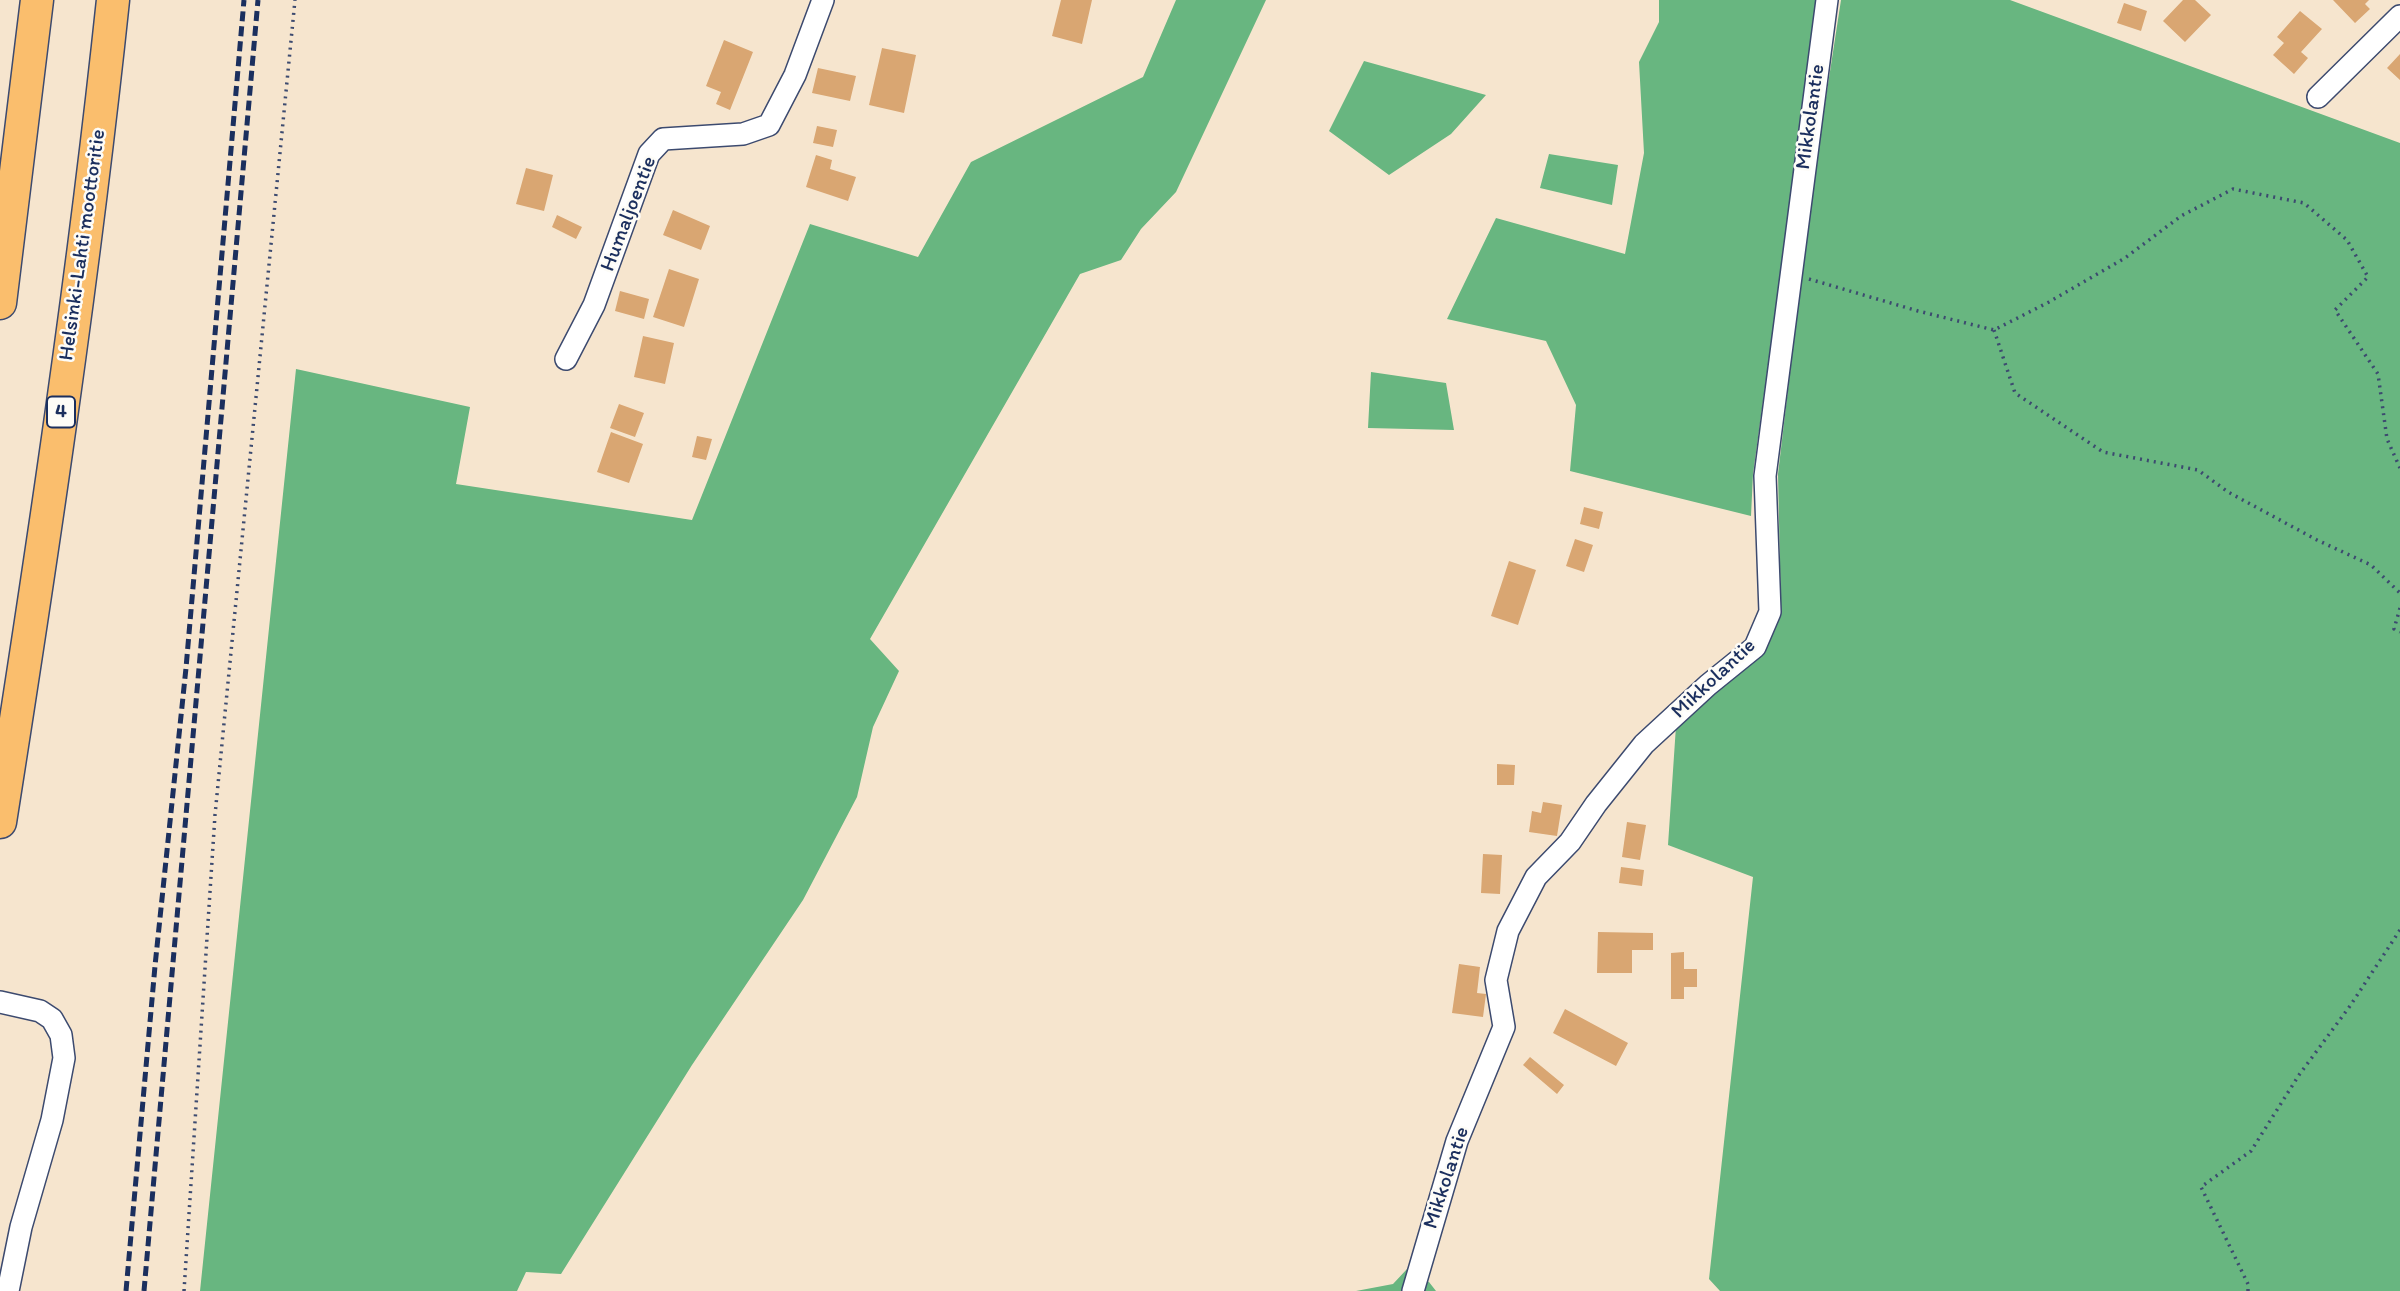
<!DOCTYPE html>
<html>
<head>
<meta charset="utf-8">
<style>
  body { margin:0 }
  canvas { display:block; background:#f6e5ce }
</style>
</head>
<body>
<canvas width="2400" height="1291"></canvas>
<script>
const ctx = document.querySelector('canvas').getContext('2d');
ctx.lineJoin = 'round';
function fillPath(path, color) {
  ctx.fillStyle = color;
  ctx.fill(path, 'evenodd');
}
function trace(path, color, width, dash) {
  ctx.strokeStyle = color;
  ctx.lineWidth = width;
  ctx.lineCap = dash ? 'butt' : 'round';
  ctx.setLineDash(dash || []);
  ctx.stroke(path);
}
function drawText(font, color, halo, rows, align = 'center') {
  ctx.font = font + ' Itim,sans-serif';
  ctx.lineWidth = 5;
  ctx.setLineDash([]);
  ctx.textBaseline = 'middle';
  ctx.strokeStyle = halo;
  ctx.fillStyle = color;
  for (const [text, x, y, turn = 0] of rows) {
    ctx.save();
    ctx.translate(x, y);
    ctx.rotate((+turn || 0) * Math.PI / 180);
    ctx.textAlign = isNaN(turn) ? turn : align;
    if (halo) ctx.strokeText(text, 0, 0);
    ctx.fillText(text, 0, 0);
    ctx.restore();
  }
}
const forest = new Path2D(`
  M1176,0H1266L1176,192L1141,229L1121,260L1080,274L870,639L899,671L873,727L857,797L803,900L692,1065L561,1274L526,1272L517,1291H200L296,369L470,407L456,484L692,520L810,224L918,257L971,162L1143,77Z
  M1659,0H1818L1753,474L1751,516L1570,471L1576,405L1546,341L1447,319L1496,218L1625,254L1644,153L1639,62L1659,22Z
  M1841,0H2010L2400,143V1291H1720L1709,1279L1753,877L1668,845L1676,726L1761,655L1781,613L1778,474L1811,195Z
  M1364,61L1486,95L1451,134L1389,175L1329,131Z
  M1549,154L1618,165L1612,205L1540,188Z
  M1371,372L1446,383L1454,430L1368,428Z
  M1407,1269L1429,1282L1436,1291H1356L1393,1284Z`);
const building = new Path2D(`
  M1061,0H1092L1082,44L1052,36Z
  M2183,0H2195L2211,15L2185,42L2163,21Z
  M2333,0H2369L2365,4L2370,9L2355,23Z
  M2124,3L2147,11L2141,31L2117,23Z
  M2300,11L2322,29L2301,52L2308,58L2294,74L2273,55L2284,43L2277,37Z
  M724,40L753,52L730,110L716,104L721,92L706,86Z
  M882,48L916,55L904,113L869,105Z
  M2400,54V80L2387,68Z
  M818,68L856,76L850,101L812,93Z
  M817,126L837,130L833,147L813,143Z
  M816,155L832,160L830,169L856,177L848,201L806,187Z
  M526,168L553,175L544,211L516,204Z
  M673,210L710,226L701,250L663,235Z
  M557,215L582,227L576,239L552,227Z
  M669,269L699,279L684,327L653,317Z
  M620,291L649,299L644,319L615,311Z
  M643,336L674,343L665,384L634,377Z
  M619,404L644,413L635,437L610,428Z
  M611,432L643,444L629,483L597,472Z
  M697,436L712,439L706,460L692,457Z
  M1584,507L1603,512L1599,529L1580,524Z
  M1575,539L1593,545L1584,572L1566,566Z
  M1509,561L1536,570L1518,625L1491,616Z
  M1497,764L1515,765L1514,785H1497Z
  M1543,802L1562,805L1557,836L1529,832L1532,811L1541,813Z
  M1627,822L1646,825L1640,860L1622,857Z
  M1483,854L1502,855L1500,894L1481,893Z
  M1621,867L1644,870L1642,886L1619,883Z
  M1598,932L1653,933V950H1632V973H1597Z
  M1684,952V969H1697V987H1684V999H1671V953Z
  M1459,964L1480,967L1477,993L1486,994L1483,1017L1452,1013Z
  M1565,1009L1628,1043L1616,1066L1553,1033Z
  M1530,1057L1564,1085L1557,1094L1523,1065Z`);
const path = new Path2D(`
  M1809,279L1918,311L1994,330L2049,302L2125,258L2181,216L2233,189L2304,203L2347,240L2368,277L2335,310L2378,374L2387,439L2400,468
  M1994,330L2015,393L2103,452L2198,470L2228,492L2317,540L2371,565L2400,593
  M2400,608L2394,629L2400,632
  M184,1291L215,815L295,0
  M2248,1291V1284L2201,1187L2251,1151L2299,1075L2350,1006L2400,930`);
const minor = new Path2D(`
  M2318,97L2400,16
  M566,359L594,305L649,154L663,139L743,134L769,125L795,75L823,0
  M0,1002L40,1011L52,1019L61,1035L64,1058L52,1120L21,1227L8,1291
  M1413,1291L1457,1141L1504,1027L1496,980L1508,931L1536,877L1570,842L1596,804L1644,744L1708,685L1755,647L1770,612L1765,476L1827,0`);
const highway = new Path2D(`
  M0,303L37,0
  M0,822C43,549 84,275 113,0`);
const rail = new Path2D(`
  M126,1291L155,966L186,668L244,0
  M144,1291L258,0`);
const shields = [
  [61,412,28]
];
const shieldNames = [
  ["4",61,412]
];
const streetNames = [
  ["Mikkolantie",1811,117,-82],
  ["Humaljoentie",629,214,-69],
  ["Helsinki-Lahti moottoritie",83,245,-82],
  ["Mikkolantie",1714,679,-43],
  ["Mikkolantie",1447,1178,-72]
];
fillPath(forest, '#68b680');
fillPath(building, '#d9a672');
trace(minor, '#3c4a6f', 24);
trace(highway, '#3c4a6f', 35);
trace(path, '#3c4a6f', 3.5, [2, 5]);
trace(minor, '#fff', 21);
trace(highway, '#fabe6d', 32);
trace(rail, '#1b2f5e', 5, [10, 5]);
for (const [x, y, w] of shields) {
  const box = new Path2D();
  box.roundRect(x - w / 2, y - 15.5, w, 31, 5);
  ctx.fillStyle = '#fdfcf7';
  ctx.fill(box);
  trace(box, '#1b2f5e', 2);
}
drawText('bold 19px', '#1b2f5e', null, shieldNames);
drawText('21px', '#1b2f5e', '#fdfcf7', streetNames);
</script>
</body>
</html>
